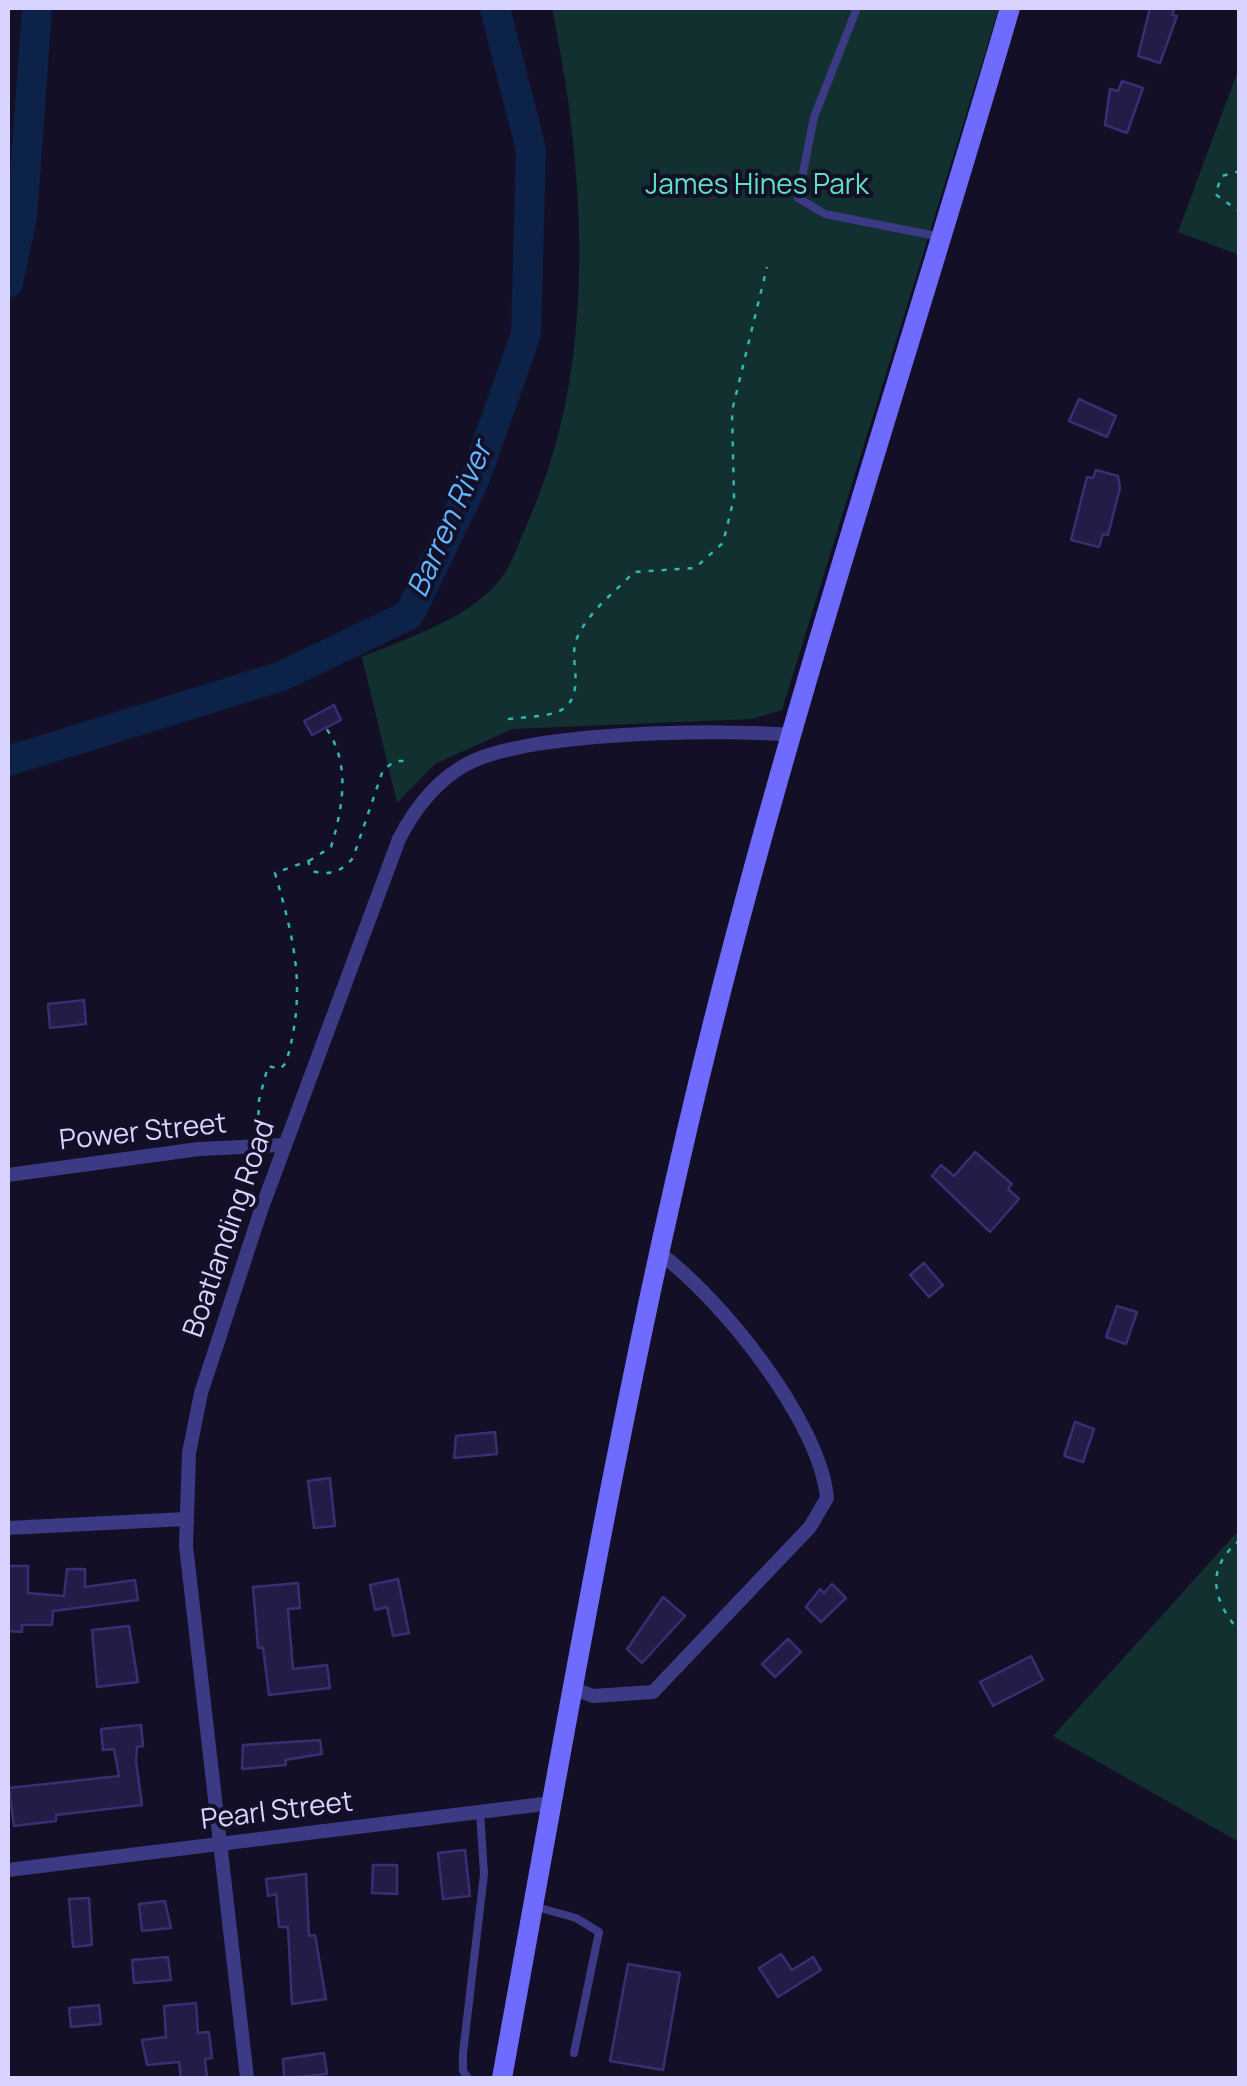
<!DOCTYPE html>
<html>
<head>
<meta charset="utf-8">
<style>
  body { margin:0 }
  #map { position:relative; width:1247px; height:2086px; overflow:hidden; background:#130f26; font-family:Manrope,sans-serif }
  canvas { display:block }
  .frame { position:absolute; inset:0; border:10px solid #d9d4ff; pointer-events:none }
</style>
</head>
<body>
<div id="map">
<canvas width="1247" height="2086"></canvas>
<div class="frame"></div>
</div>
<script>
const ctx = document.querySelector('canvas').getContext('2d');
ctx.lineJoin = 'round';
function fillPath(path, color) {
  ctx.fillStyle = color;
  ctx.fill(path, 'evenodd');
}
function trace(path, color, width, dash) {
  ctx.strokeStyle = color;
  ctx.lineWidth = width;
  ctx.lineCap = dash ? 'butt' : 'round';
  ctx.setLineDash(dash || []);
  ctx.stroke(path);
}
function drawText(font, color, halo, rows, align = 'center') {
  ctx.font = font + ' Manrope,sans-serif';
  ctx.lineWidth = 8;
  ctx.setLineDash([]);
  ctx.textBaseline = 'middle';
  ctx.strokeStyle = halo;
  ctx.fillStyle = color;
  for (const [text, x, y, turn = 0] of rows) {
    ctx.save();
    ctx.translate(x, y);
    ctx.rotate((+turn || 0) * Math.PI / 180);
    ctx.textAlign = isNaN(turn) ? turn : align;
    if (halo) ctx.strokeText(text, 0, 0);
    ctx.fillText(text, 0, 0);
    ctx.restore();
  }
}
const green = new Path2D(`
  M552,8H999L782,710L752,719L512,729L435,764L397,803L362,657C407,638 477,616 505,573C514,558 520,540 527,524C599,367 586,174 552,8Z
  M1239,68V255L1178,232Z
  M1239,1530V1842L1053,1736Z`);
const river = new Path2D(`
  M8,283L22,217L37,8
  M8,761L282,676L409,615L474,481L526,334L531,150L495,8`);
const building = new Path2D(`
  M1150,8H1175L1172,15L1177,16L1160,63L1138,56Z
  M1122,81L1143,88L1127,133L1105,125L1110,89L1118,91Z
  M1079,399L1116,416L1107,437L1069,421Z
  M1096,470L1118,476L1120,488L1108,535L1103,534L1099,547L1071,540L1087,477L1093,478Z
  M334,705L341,720L312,735L304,721Z
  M84,1000L86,1024L50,1028L48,1004Z
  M975,1152L1012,1184L1008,1189L1019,1199L990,1232L932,1176L941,1165L954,1176Z
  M924,1263L943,1285L929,1297L910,1275Z
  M1117,1306L1137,1312L1126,1344L1106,1337Z
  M1075,1422L1094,1429L1083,1462L1064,1456Z
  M495,1432L497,1454L454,1458L456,1436Z
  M330,1478L335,1526L314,1528L308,1481Z
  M8,1566H28V1593L64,1596L67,1569H85V1587L135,1580L138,1600L53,1611L52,1625H22V1632L8,1631Z
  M398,1579L409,1633L393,1636L387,1607L375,1610L370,1585Z
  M298,1583L300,1608L288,1609L293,1669L327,1665L330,1688L269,1695L263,1648H258L253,1587Z
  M832,1584L846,1598L821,1622L806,1607L820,1589L824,1593Z
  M663,1597L685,1616L642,1663L627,1649Z
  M129,1626L138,1682L97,1687L92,1630Z
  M788,1639L801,1652L775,1677L762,1664Z
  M1031,1656L1043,1680L993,1706L980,1682Z
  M141,1725L143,1746L137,1747L136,1761L142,1805L56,1815V1821L14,1826L9,1788L119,1776L114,1749L103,1750L101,1729Z
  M320,1740L322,1754L285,1760L286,1765L242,1769L243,1745Z
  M465,1850L470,1896L443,1899L438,1853Z
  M373,1865H397V1894L372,1893Z
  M306,1874L309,1936L315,1935L326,1999L292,2004L288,1927H279L276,1894L268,1896L266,1879Z
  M89,1898L92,1945L73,1947L69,1899Z
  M165,1901L171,1928L142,1931L139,1904Z
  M781,1954L792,1970L813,1957L821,1970L778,1997L759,1968Z
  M168,1957L171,1980L134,1983L132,1960Z
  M628,1964L680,1973L663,2070L610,2061Z
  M196,2003L198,2033L209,2032L212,2058L205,2059L207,2078H181L179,2062L147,2065L142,2040L166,2037L164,2006Z
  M99,2005L101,2024L71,2027L69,2008Z
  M324,2053L327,2074L284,2078L283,2059Z`);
const path = new Path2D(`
  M1240,171L1222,176L1215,194L1240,212
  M508,719C549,714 580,720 575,669C574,658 573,647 577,638C588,612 615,592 634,572L695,568L723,543L734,498L732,411L767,267
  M309,861L331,847C343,807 351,764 326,728
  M258,1128L259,1100L268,1066L280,1069L286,1063C307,990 295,943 275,873L308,861L312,871C330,876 341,872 353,858L383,770L395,761H405
  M1240,1540C1204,1569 1213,1601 1240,1632`);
const lane = new Path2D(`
  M857,8L814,117L798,198L825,214L941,237
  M533,1906L576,1918L599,1932L574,2053
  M468,2078L463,2071V2053L484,1874L480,1812`);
const street = new Path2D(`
  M8,1175L199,1149L284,1145
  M8,1528L185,1519
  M572,1688L593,1696L653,1692L810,1527L827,1498C820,1421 719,1296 658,1252
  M8,1870L552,1803
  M247,2078L186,1546L189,1453L201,1393L261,1210L399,839C415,808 435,782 465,765C526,731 719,729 792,735`);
const secondary = new Path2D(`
  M502,2078C566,1726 625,1374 712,1027C798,683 911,347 1010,8`);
const parkNames = [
  ["James Hines Park",757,186]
];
const streetNames = [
  ["Power Street",143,1133,-6],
  ["Boatlanding Road",230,1229,-71],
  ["Pearl Street",277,1812,-7]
];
const waterNames = [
  ["Barren River",451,520,-66]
];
fillPath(green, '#12302f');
trace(river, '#0c2248', 30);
fillPath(building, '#241b47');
trace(building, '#3b2d73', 2.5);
trace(path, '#2fb8b0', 2.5, [5, 8]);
trace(lane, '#3d3a85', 8);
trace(street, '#3d3a85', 14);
trace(secondary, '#6f6bff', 20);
drawText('28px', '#5fe0c0', '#130f26', parkNames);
drawText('28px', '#d9d4ff', '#130f26', streetNames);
drawText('italic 30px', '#62b6ff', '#130f26', waterNames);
</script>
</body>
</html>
